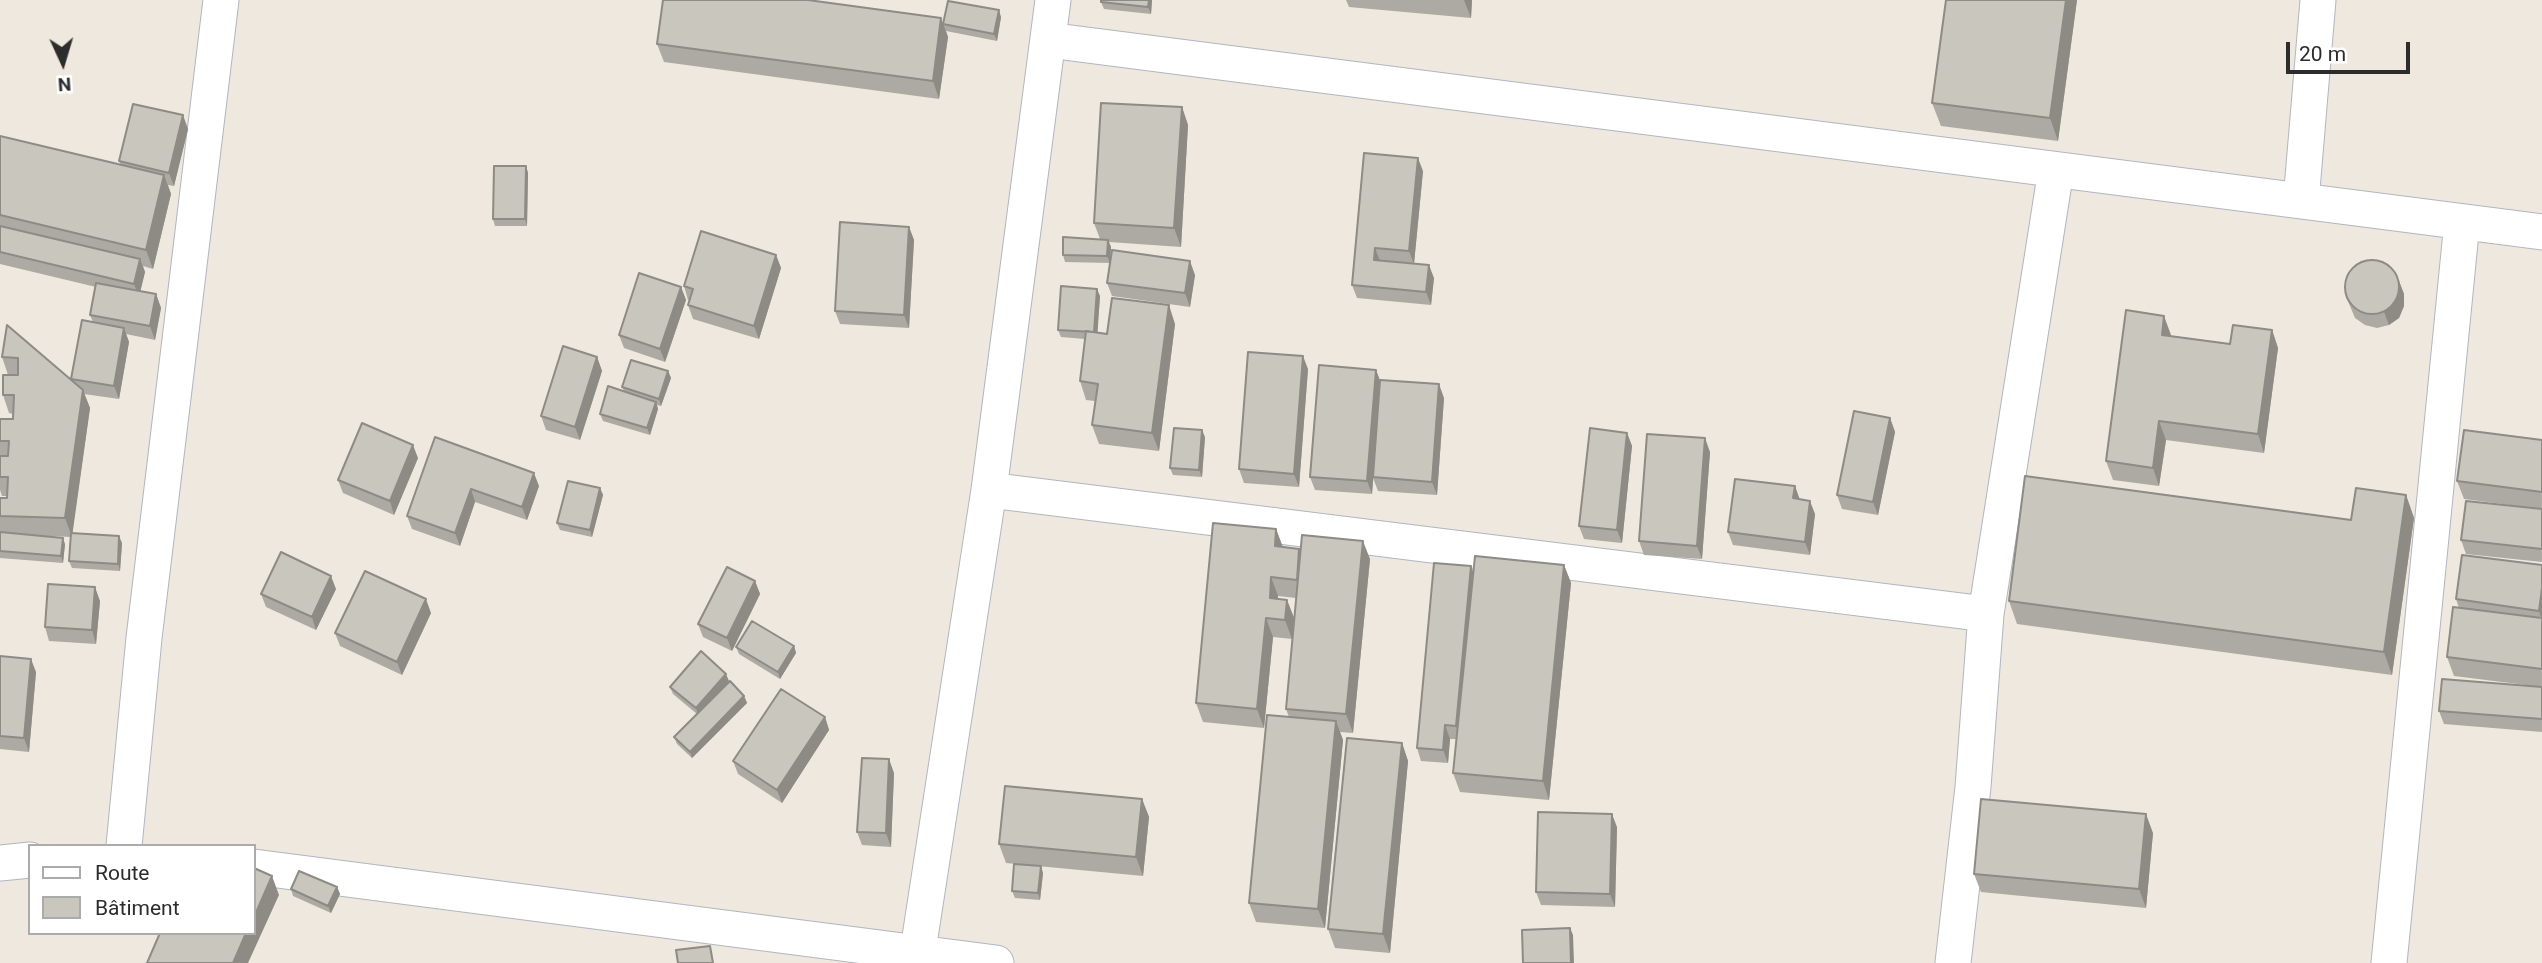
<!DOCTYPE html>
<html>
<head>
<meta charset="utf-8">
<style>
  body { margin:0 }
  #map { position:relative; width:2542px; height:963px; overflow:hidden; background:#eee8df; font-family:Roboto,sans-serif }
  canvas { display:block }
  .legend { position:absolute; left:28px; top:844px; width:228px; height:91px; box-sizing:border-box; background:#fff; border:2px solid #ababab; margin:0; padding:9px 12px; list-style:none; font-size:21px; color:#2c2c2c }
  .legend li { display:flex; align-items:center; gap:14px; height:35px }
  .legend b { width:35px; border:2px solid #ababab }
  .north { position:absolute; left:28px; top:28px; width:70px; height:70px; -webkit-text-stroke:5px #fff; paint-order:stroke; rotate:176deg; font-size:19px; font-weight:700; line-height:28px; text-align:center; color:#2c2c2c }
  .north::after { content:''; display:block; margin:auto; width:24px; height:32px; background:#2c2c2c; clip-path:polygon(50% 0,100% 100%,50% 72%,0 100%) }
  .scale { position:absolute; left:2286px; top:42px; width:124px; height:32px; box-sizing:border-box; border:4px solid #2c2c2c; border-top:0; padding-left:9px; font-size:21px; line-height:24px; white-space:nowrap; color:#2c2c2c; -webkit-text-stroke:5px #fff; paint-order:stroke }
</style>
</head>
<body>
<div id="map">
<canvas width="2542" height="963"></canvas>
<ul class="legend">
<li><b style="height:9px;background:#fff"></b>Route</li>
<li><b style="height:19px;background:#c9c6bd"></b>Bâtiment</li>
</ul>
<div class="north">N</div>
<div class="scale">20 m</div>
</div>
<script>
const ctx = document.querySelector('canvas').getContext('2d');
ctx.lineJoin = 'round';
function trace(path, color, width, dash) {
  ctx.strokeStyle = color;
  ctx.lineWidth = width;
  ctx.lineCap = dash ? 'butt' : 'round';
  ctx.setLineDash(dash || []);
  ctx.stroke(path);
}
function fillPath(path, color) {
  ctx.fillStyle = color;
  ctx.fill(path, 'evenodd');
}
const street = new Path2D(`
  M1048,40L2542,232
  M2301,201L2318,0
  M989,490L1986,614
  M124,846L144,638L221,0
  M0,863L30,860
  M254,867L996,963
  M916,963L989,490L1053,0
  M1953,963L1973,787L1986,614L2056,170
  M2389,963L2462,222`);
const wall = new Path2D(`
  M1152,0L1151,14L1104,9L1101,2Z
  M1346,0H1472L1471,18L1349,7Z
  M1946,0H2077L2058,141L1941,126L1932,103Z
  M1001,17L997,41L946,31L948,37L939,99L664,62L657,44L943,23Z
  M1182,107L1188,125L1181,247L1109,242L1111,247L1110,263L1065,262L1063,255L1100,239L1094,223Z
  M188,129L174,186L168,185L171,194L153,269L143,266L145,272L140,291L156,294L161,308L155,340L126,334L129,342L119,399L84,394L90,408L72,533L122,543L120,571L72,568L69,561L71,537L49,536L65,544L63,563L0,558V498H7V496H2L0,490V441L13,419V414L9,413L3,395L8,375L2,357L7,325L72,380L71,379L93,322L90,315L96,287L0,264V136L121,165L119,161Z
  M526,166L528,173L527,226H495L493,219Z
  M1423,171L1414,263L1434,278L1431,305L1357,298L1352,285Z
  M909,227L914,240L909,328L840,324L835,311Z
  M776,255L781,268L759,339L693,319L688,305L690,300H688L684,286Z
  M1195,275L1190,307L1112,296L1107,283Z
  M2399,281L2404,294V306L2399,318L2389,325L2377,328L2365,325L2355,318L2345,294Z
  M681,287L686,300L665,362L624,348L619,335Z
  M1100,296L1097,333L1107,334L1175,324L1159,451L1099,444L1092,425L1095,401L1086,400L1080,381L1085,339L1061,337L1058,330Z
  M2272,330L2278,348L2264,453L2166,440L2159,486L2113,480L2106,461L2171,335V336L2230,344Z
  M597,357L602,371L580,440L546,430L541,416Z
  M1308,369L1299,487L1244,483L1239,469Z
  M1376,370L1380,381L1444,398L1437,495L1378,491L1373,478L1372,494L1315,490L1310,477Z
  M668,371L671,378L661,406L657,405L658,409L650,435L603,421L600,414L624,391L622,387Z
  M1890,418L1895,432L1878,515L1842,509L1837,495Z
  M1627,433L1632,446L1622,543L1584,539L1579,526Z
  M435,437L539,486L527,520L475,502L460,546L412,529L407,516Z
  M1205,437L1202,477L1173,475L1170,468Z
  M2542,440V562L2466,554L2461,540L2510,505L2464,499L2457,481Z
  M1710,452L1702,559L1644,555L1639,541Z
  M418,458L394,515L343,493L338,480Z
  M1795,486L1799,499L1815,514L1810,555L1733,545L1728,532Z
  M600,488L603,495L592,537L560,530L557,523Z
  M2406,495L2414,518L2392,675L2017,624L2009,601L2351,520Z
  M1276,529L1283,547L1301,553L1370,559L1353,733L1340,732L1343,740L1325,928L1256,922L1249,903L1289,717L1286,709L1296,598L1278,596V599L1287,600L1294,618L1292,639L1273,637L1264,728L1203,722L1196,703Z
  M1564,565L1571,583L1549,800L1460,792L1453,773L1457,739H1450L1448,763L1421,761L1417,748L1471,566L1473,573Z
  M2542,565V687L2454,676L2447,657L2459,608L2456,599Z
  M755,581L760,594L732,651L703,637L698,624Z
  M336,589L316,630L266,607L261,594Z
  M100,601L96,644L49,641L45,627Z
  M431,613L402,675L340,646L335,633Z
  M794,646L796,653L780,679L739,654L736,647Z
  M0,656L36,672L29,752L0,749Z
  M729,681L719,692L744,696L747,703L692,758L677,744L674,737L697,714L673,694L670,687Z
  M2542,687V732L2444,724L2439,711Z
  M825,717L829,730L782,803L738,774L733,761Z
  M1402,743L1408,761L1390,953L1335,948L1328,929Z
  M894,773L891,847L862,845L857,832Z
  M1142,799L1149,817L1143,876L1006,863L999,844Z
  M1617,827L1615,907L1541,905L1536,892Z
  M2153,833L2146,908L1981,892L1974,874Z
  M1043,873L1040,900L1015,898L1012,891Z
  M337,887L340,894L331,913L293,896L291,889Z`);
const shadedWall = new Path2D(`
  M1149,0H1152L1151,14L1148,7Z
  M1464,0H1472L1471,18Z
  M2066,0H2077L2058,141L2050,118Z
  M999,10L1001,17L997,41L994,34Z
  M941,18L948,37L939,99L933,81Z
  M1182,107L1188,125L1181,247L1174,228Z
  M183,115L188,129L174,186L169,173Z
  M1418,158L1423,171L1414,264L1409,251Z
  M526,166L528,173L527,226L525,219Z
  M164,175L171,194L153,269L146,250Z
  M909,227L914,240L909,328L904,315Z
  M1108,240L1111,247L1110,263L1107,256Z
  M1375,248L1380,261L1374,260Z
  M776,255L781,268L759,339L754,326Z
  M140,259L145,272L139,297L134,284Z
  M1190,261L1195,275L1190,307L1185,293Z
  M1429,265L1434,278L1431,305L1426,292Z
  M2399,281L2404,294V306L2399,318L2389,325L2384,312Z
  M681,287L686,300L665,362L660,349Z
  M1097,289L1100,296L1097,340L1094,333Z
  M156,294L161,308L155,340L150,326Z
  M1169,305L1175,324L1159,451L1152,433Z
  M2164,316L2171,335L2169,353L2162,335Z
  M124,328L129,342L119,399L114,386Z
  M2272,330L2278,348L2264,453L2258,434Z
  M1303,356L1308,369L1299,487L1294,474Z
  M597,357L602,371L580,440L575,427Z
  M1376,370L1381,383L1372,494L1367,481Z
  M668,371L671,378L661,406L659,399Z
  M1439,384L1444,398L1437,495L1432,482Z
  M83,390L90,408L72,537L65,518Z
  M656,402L658,409L650,435L647,428Z
  M1890,418L1895,432L1878,515L1873,502Z
  M2159,421L2166,440L2159,486L2153,468Z
  M1202,430L1205,437L1202,477L1199,470Z
  M1627,433L1632,446L1622,543L1617,530Z
  M1705,438L1710,452L1702,559L1697,546Z
  M413,445L418,458L394,515L390,501Z
  M534,473L539,486L527,520L522,507Z
  M1795,486L1800,500L1793,498Z
  M600,488L603,495L592,537L590,530Z
  M471,489L475,502L460,546L455,533Z
  M2406,495L2414,518L2392,675L2384,652Z
  M1810,501L1815,514L1810,555L1805,542Z
  M1276,529L1283,548L1275,546Z
  M119,536L122,543L120,571L118,564Z
  M63,538L65,544L63,563L61,556Z
  M1363,541L1370,559L1353,733L1346,714Z
  M1299,549L1306,567L1303,599L1297,580Z
  M1564,565L1571,583L1549,800L1543,781Z
  M1471,566L1476,580L1461,739L1456,726Z
  M331,576L336,589L316,630L312,617Z
  M1271,577L1278,596L1276,617L1270,598Z
  M755,581L760,594L732,651L727,638Z
  M95,587L100,601L96,644L92,630Z
  M2542,588V620L2539,611Z
  M426,599L431,613L402,675L397,662Z
  M1287,600L1294,618L1292,639L1285,620Z
  M1266,618L1273,637L1264,728L1257,709Z
  M794,646L796,653L780,679L778,672Z
  M31,659L36,672L29,752L24,738Z
  M726,674L729,681L698,715L696,708Z
  M744,696L747,703L692,758L690,752Z
  M825,717L829,730L782,803L777,790Z
  M1336,721L1343,740L1325,928L1318,909Z
  M1445,725L1450,739L1448,763L1443,750Z
  M1402,743L1408,761L1390,953L1383,934Z
  M889,759L894,773L891,847L886,833Z
  M1142,799L1149,817L1143,876L1136,857Z
  M1612,814L1617,827L1615,907L1610,894Z
  M2146,814L2153,833L2146,908L2139,889Z
  M1041,866L1043,873L1040,900L1038,893Z
  M272,876L279,895L248,963H233L246,933H254V917Z
  M337,887L340,894L331,913L328,906Z
  M1570,928L1573,935L1574,963H1571Z`);
const building = new Path2D(`
  M663,0H808L941,18L933,81L657,44Z
  M1101,0H1149L1148,7L1101,2Z
  M1946,0H2066L2050,118L1932,103Z
  M948,1L999,10L994,34L943,24Z
  M1101,103L1182,107L1174,228L1094,223Z
  M133,104L183,115L169,173L119,161Z
  M0,136L164,175L146,250L0,215Z
  M1364,153L1418,158L1409,251L1375,248L1374,260L1429,265L1426,292L1352,285Z
  M494,166H526L525,219H493Z
  M840,222L909,227L904,315L835,311Z
  M0,226L140,259L134,284L0,252Z
  M701,231L776,255L754,326L688,305L693,289L684,286Z
  M1063,237L1108,240L1107,256L1063,255Z
  M1112,250L1190,261L1185,293L1107,283Z
  M2345 287a27 27 0 1 1 54 0a27 27 0 1 1-54 0Z
  M639,273L681,287L660,349L619,335Z
  M96,283L156,294L150,326L90,315Z
  M1061,286L1097,289L1094,332L1058,330Z
  M1112,298L1169,305L1152,433L1092,425L1098,384L1080,381L1086,331L1107,334Z
  M2126,310L2164,316L2162,335L2230,344L2233,325L2272,330L2258,434L2159,421L2153,468L2106,461Z
  M82,320L124,328L114,386L71,379Z
  M7,325L83,390L65,518L0,516V498H7L8,477H0V456H8L9,441H0V419H13L14,395H3V375H18V358L2,357Z
  M563,346L597,357L575,427L541,416Z
  M1248,352L1303,356L1294,474L1239,469Z
  M631,360L668,371L659,399L622,387Z
  M1319,365L1376,370L1367,481L1310,477Z
  M1380,380L1439,384L1432,482L1373,477Z
  M608,386L656,402L647,428L600,414Z
  M1854,411L1890,418L1873,502L1837,495Z
  M362,423L413,445L390,501L338,480Z
  M1174,428L1202,430L1199,470L1170,468Z
  M1590,428L1627,433L1617,530L1579,526Z
  M2464,430L2542,440V492L2457,481Z
  M1647,434L1705,438L1697,546L1639,541Z
  M435,437L534,473L522,507L471,489L455,533L407,516Z
  M2025,476L2351,520L2356,488L2406,495L2384,652L2009,601Z
  M1735,479L1795,486L1793,498L1810,501L1805,542L1728,532Z
  M568,481L600,488L590,530L557,523Z
  M2466,501L2542,509V549L2461,540Z
  M1213,523L1276,529L1275,546L1299,549L1297,580L1271,577L1270,598L1287,600L1285,620L1266,618L1257,709L1196,703Z
  M0,532L63,538L61,556L0,551Z
  M71,533L119,536L118,564L69,561Z
  M1302,535L1363,541L1346,714L1286,709Z
  M281,552L331,576L312,617L261,594Z
  M2462,555L2542,565V588L2539,611L2456,599Z
  M1475,556L1564,565L1543,781L1453,773Z
  M1434,563L1471,566L1456,726L1445,725L1443,750L1417,748Z
  M727,567L755,581L727,638L698,624Z
  M365,571L426,599L397,662L335,633Z
  M48,584L95,587L92,630L45,627Z
  M2453,607L2542,618V669L2447,657Z
  M752,621L794,646L778,672L736,647Z
  M701,651L726,674L696,708L670,687Z
  M0,656L31,659L24,738L0,736Z
  M2442,679L2542,687V719L2439,711Z
  M730,681L744,696L690,752L674,737Z
  M781,689L825,717L777,790L733,761Z
  M1267,715L1336,721L1318,909L1249,903Z
  M1347,738L1402,743L1383,934L1328,929Z
  M862,758L889,759L886,833L857,832Z
  M1005,786L1142,799L1136,857L999,844Z
  M1981,799L2146,814L2139,889L1974,874Z
  M1538,812L1612,814L1610,894L1536,892Z
  M1014,864L1041,866L1038,893L1012,891Z
  M254,868L272,876L254,917Z
  M299,871L337,887L328,906L291,889Z
  M1570,928L1571,963H1523L1522,930Z
  M160,933H246L233,963H147Z
  M710,946L713,963H678L676,950Z`);
trace(street, '#b2b5c0', 37);
trace(street, '#fff', 35);
fillPath(wall, '#adaaa3');
fillPath(shadedWall, '#8d8b84');
fillPath(building, '#c9c6bd');
trace(building, '#8d8b84', 2);
</script>
</body>
</html>
